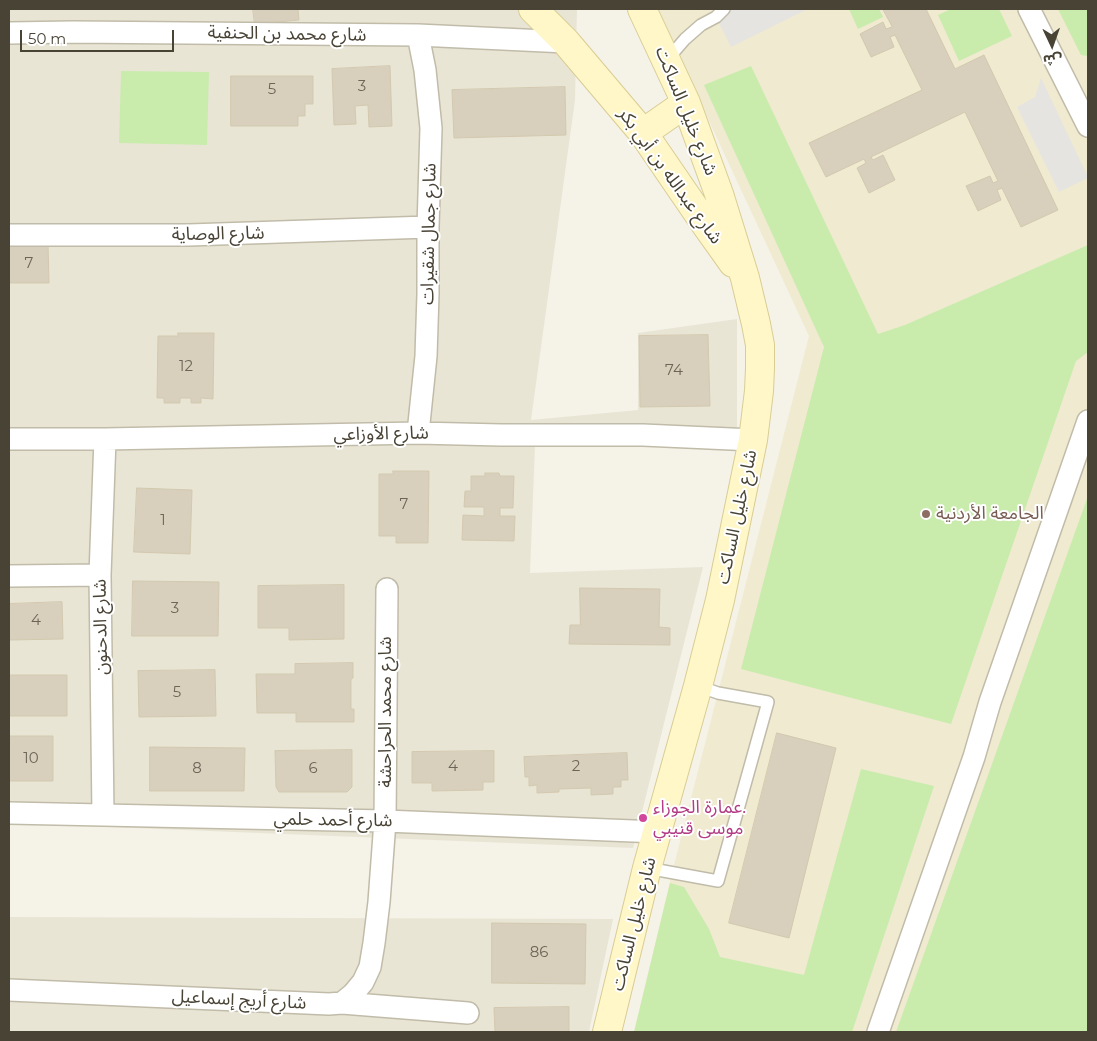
<!DOCTYPE html>
<html>
<head>
<meta charset="utf-8">
<style>
  body { margin:0 }
  #map { position:relative; width:1097px; height:1041px; overflow:hidden; background:#f5f2e8; font-family:Montserrat,"Noto Sans Arabic",sans-serif }
  canvas { display:block }
  .frame { position:absolute; inset:0; border:10px solid #494336; pointer-events:none }
  .north { position:absolute; left:1027px; top:20px; width:50px; height:50px; -webkit-text-stroke:4px #fff; paint-order:stroke; rotate:177deg; font-size:14px; font-weight:700; line-height:20px; text-align:center; color:#494336 }
  .north::after { content:''; display:block; margin:auto; width:18px; height:22px; background:#494336; clip-path:polygon(50% 0,100% 100%,50% 72%,0 100%) }
  .scale { position:absolute; left:20px; top:30px; width:154px; height:22px; box-sizing:border-box; border:2px solid #494336; border-top:0; padding-left:6px; font-size:15px; line-height:18px; white-space:nowrap; color:#494336; -webkit-text-stroke:4px #fff; paint-order:stroke }
</style>
</head>
<body>
<div id="map">
<canvas width="1097" height="1041"></canvas>
<div class="frame"></div>
<div class="north">ش</div>
<div class="scale">50 m</div>
</div>
<script>
const ctx = document.querySelector('canvas').getContext('2d');
ctx.lineJoin = 'round';
function fillPath(path, color) {
  ctx.fillStyle = color;
  ctx.fill(path, 'evenodd');
}
function trace(path, color, width, dash) {
  ctx.strokeStyle = color;
  ctx.lineWidth = width;
  ctx.lineCap = dash ? 'butt' : 'round';
  ctx.setLineDash(dash || []);
  ctx.stroke(path);
}
function drawText(font, color, halo, rows, align = 'center') {
  ctx.font = font + ' Montserrat,"Noto Sans Arabic",sans-serif';
  ctx.lineWidth = 4;
  ctx.setLineDash([]);
  ctx.textBaseline = 'middle';
  ctx.strokeStyle = halo;
  ctx.fillStyle = color;
  for (const [text, x, y, turn = 0] of rows) {
    ctx.save();
    ctx.translate(x, y);
    ctx.rotate((+turn || 0) * Math.PI / 180);
    ctx.textAlign = isNaN(turn) ? turn : align;
    if (halo) ctx.strokeText(text, 0, 0);
    ctx.fillText(text, 0, 0);
    ctx.restore();
  }
}
const residential = new Path2D(`
  M9,9H577L575,100L531,420L638,410V333L737,319V443L535,446L530,573L703,567L633,848L9,823Z
  M9,917L613,919L589,1032H9Z`);
const education = new Path2D(`
  M657,9H1088V1032H634L672,873L809,336Z`);
const green = new Path2D(`
  M849,9H879L883,17L858,29Z
  M951,9H999L1012,36L959,61L938,15Z
  M1058,9H1088V56L1081,55Z
  M751,66L878,334L905,325L1088,245V352L1076,361L951,724L741,669L824,347L704,85Z
  M121,71L209,72L207,145L119,143Z
  M1088,496V1032H896Z
  M861,769L934,786L852,1032H634L670,883L684,887L709,929L720,957L804,975Z`);
const parking = new Path2D(`
  M712,9H808L731,47Z
  M1041,78L1088,177V178L1059,192L1017,107L1035,97Z`);
const building = new Path2D(`
  M253,9H298L299,20L255,24Z
  M883,9H926L955,69L984,55L1058,210L1021,227L1002,188L997,190L1001,200L978,211L966,186L990,176L993,183L998,181L965,112L871,157L873,160L883,155L895,180L869,193L857,168L866,163L864,159L826,177L809,143L922,90L895,35L890,37L894,47L871,57L860,34L883,22L886,29L892,27Z
  M390,66L392,126L369,127L368,105L355,106L356,124L334,125L332,69Z
  M231,76H313V104H305V116H298V126H231Z
  M565,87L566,135L454,138L452,90Z
  M48,244L49,283H9V245Z
  M178,333H214L213,399L201,398V403H191V398H180V403H164V398H157L158,336H178Z
  M708,335L710,406L640,407L639,336Z
  M393,471H429L428,543H396V536H379V474H393Z
  M485,473H499L500,476H514L513,508H500V516H515L514,541L462,540L463,515L484,516V507H464L465,491H471V476H485Z
  M137,488L192,490L190,554L134,552Z
  M133,581L219,582L218,636H132Z
  M344,585V639L289,640V628H258V586Z
  M580,588L660,589L659,627L670,628V645L569,644L570,625H580Z
  M62,602L63,639L9,640V604Z
  M353,663V678L351,679V709H354V722H296V713H257L256,674H295V664Z
  M215,670L216,716L139,717L138,671Z
  M9,675H67V716H9Z
  M777,733L836,748L789,938L729,923Z
  M9,736H53V781H9Z
  M150,747L245,748L244,791H150Z
  M352,750V787L347,792H279L276,787L275,751Z
  M494,751V782H483V790L432,791V783H412V752Z
  M627,753L628,780H621V787H613V794L591,795V788L559,789V792L537,793V785L529,786V777H525L524,757Z
  M492,923L586,924L585,984L492,983Z
  M569,1007V1032H495L494,1008Z`);
const lane = new Path2D(`
  M666,61L685,39L701,25L716,17L724,9
  M647,868L718,881L768,702L718,693L698,686`);
const street = new Path2D(`
  M1029,9L1088,126
  M9,33L73,32L418,35L566,42
  M418,35L425,70L431,128L428,227V294L426,356L418,433
  M9,235H189L428,227
  M9,439H105L418,433L501,435H643L753,440
  M9,576L100,575
  M9,813L385,821L658,832
  M103,815L100,575L105,439
  M9,990L329,1004L342,1003L468,1013
  M342,1003L353,994L363,982L370,967L374,943L379,902L385,821L387,589
  M878,1032L974,757L990,702L1088,421`);
const secondary = new Path2D(`
  M533,9L566,42L643,133L706,225L733,263
  M643,133L686,103
  M607,1032L647,868L698,686L720,600L753,440L759,391L760,368V345L756,324L745,278L719,194L686,103L642,9`);
const markers = [
  [926,514,5,"#8d6e63"],
  [643,818,5,"#d1479c"]
];
const numberNames = [
  ["3",362,87],
  ["5",272,90],
  ["7",29,264],
  ["12",186,367],
  ["74",674,371],
  ["7",404,505],
  ["1",163,521],
  ["3",175,609],
  ["4",36,621],
  ["5",177,693],
  ["10",31,759],
  ["4",453,767],
  ["2",576,767],
  ["8",197,769],
  ["6",313,769],
  ["86",539,953]
];
const streetNames = [
  ["شارع محمد بن الحنفية",287,34,1],
  ["شارع خليل الساكت",686,111,68],
  ["شارع عبدالله بن أبي بكر",670,176,54],
  ["شارع الوصاية",218,234,-1],
  ["شارع جمال شقيرات",429,234,-89],
  ["شارع الأوزاعي",381,434,-1],
  ["شارع خليل الساكت",737,517,-78],
  ["شارع الدحنون",101,627,-91],
  ["شارع محمد الحراحشة",386,712,-90],
  ["شارع أحمد حلمي",333,820,1],
  ["شارع خليل الساكت",634,924,-76],
  ["شارع أريج إسماعيل",239,1000,3]
];
const educationNames = [
  ["الجامعة الأردنية",936,514]
];
const hotelNames = [
  ["عمارة الجوزاء.",653,808],
  ["موسى قنيبي",653,829]
];
fillPath(residential, '#e9e5d5');
fillPath(education, '#efead0');
fillPath(green, '#c9ecad');
fillPath(parking, '#e6e4e0');
fillPath(building, '#d8d0bc');
trace(building, '#d3c9af', 1);
trace(lane, '#c1bca9', 14);
trace(street, '#c1bca9', 24);
trace(secondary, '#d9cd94', 30);
trace(lane, '#fff', 11);
trace(street, '#fff', 21);
trace(secondary, '#fff7c8', 28);
for (const [x, y, r, color] of markers) {
  const dot = new Path2D();
  dot.arc(x, y, r, 0, 2 * Math.PI);
  ctx.fillStyle = color;
  ctx.fill(dot);
  trace(dot, '#fff', 2);
}
drawText('15px', '#6d6658', null, numberNames);
drawText('18px', '#494336', '#fff', streetNames);
drawText('18px', '#785e54', '#fff', educationNames, 'left');
drawText('18px', '#b23c85', '#fff', hotelNames, 'left');
</script>
</body>
</html>
